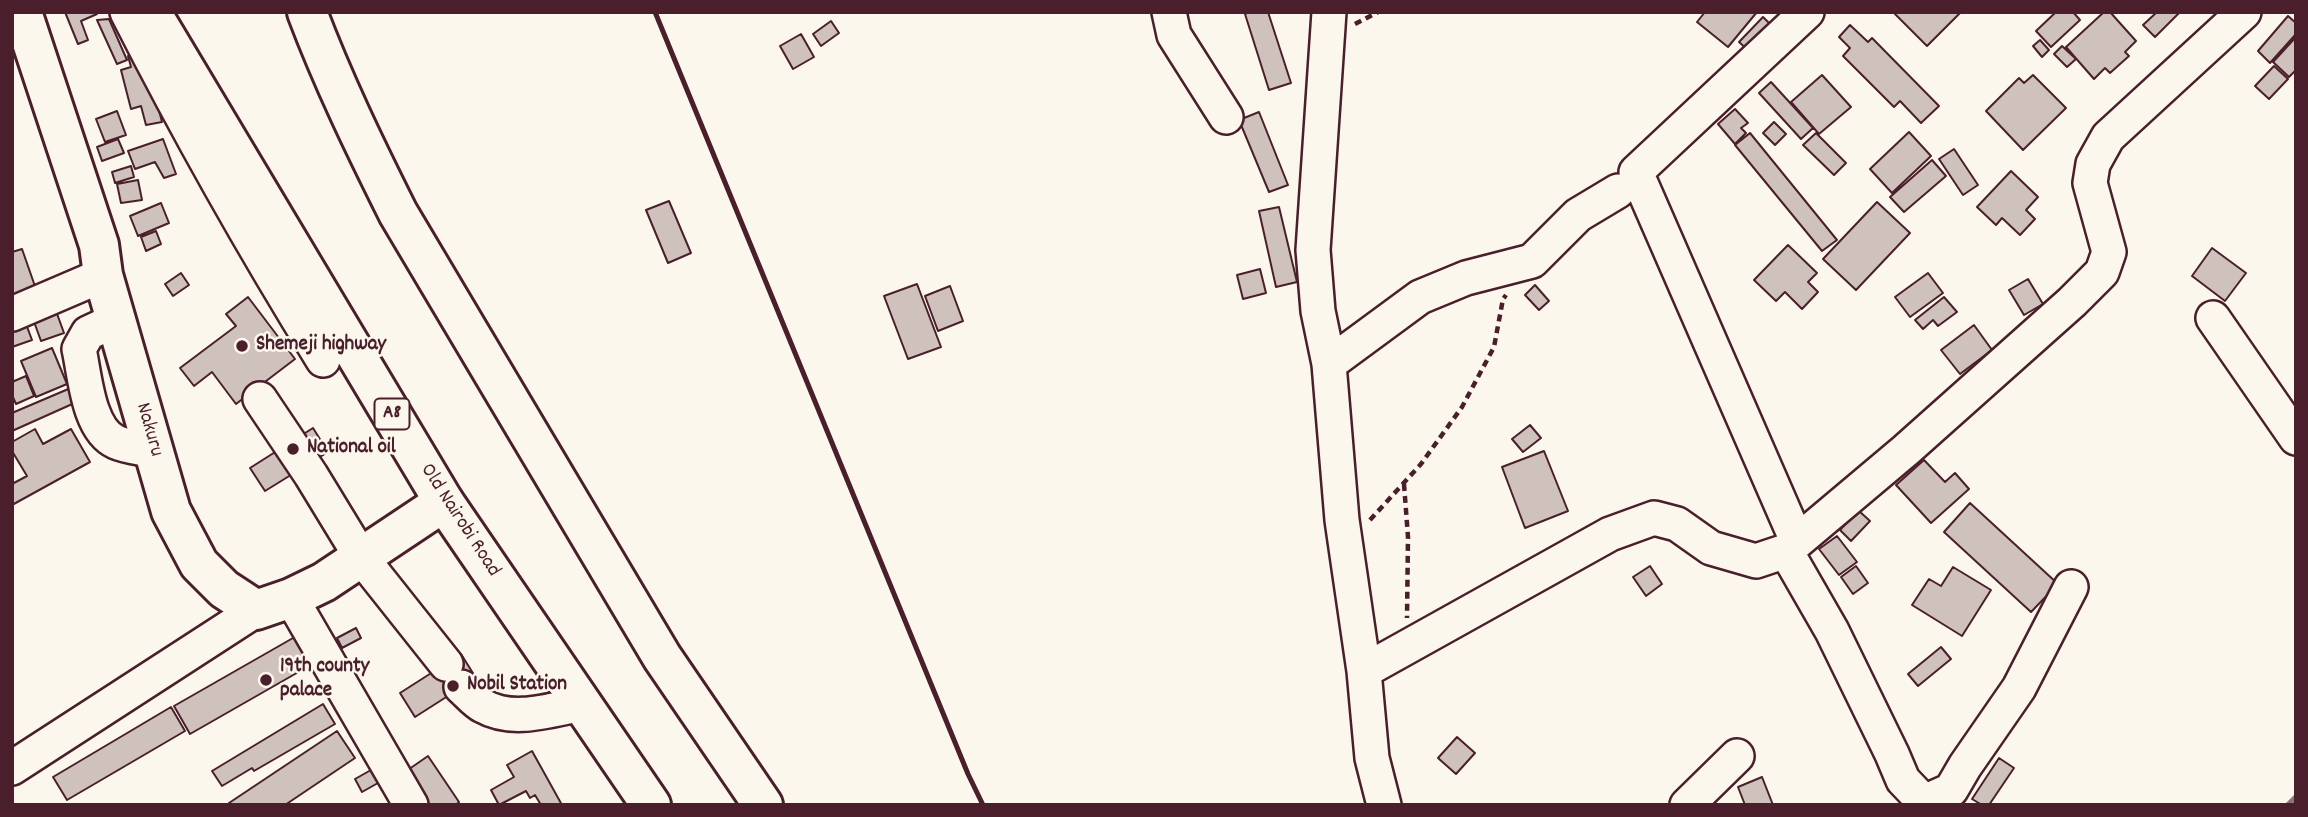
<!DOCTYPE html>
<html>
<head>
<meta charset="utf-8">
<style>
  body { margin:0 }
  #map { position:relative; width:2308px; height:817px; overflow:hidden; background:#fbf7ec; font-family:Dekko,sans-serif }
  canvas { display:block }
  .frame { position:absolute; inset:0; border:14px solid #4a1f2b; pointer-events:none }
</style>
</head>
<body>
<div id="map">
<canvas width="2308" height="817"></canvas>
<div class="frame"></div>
</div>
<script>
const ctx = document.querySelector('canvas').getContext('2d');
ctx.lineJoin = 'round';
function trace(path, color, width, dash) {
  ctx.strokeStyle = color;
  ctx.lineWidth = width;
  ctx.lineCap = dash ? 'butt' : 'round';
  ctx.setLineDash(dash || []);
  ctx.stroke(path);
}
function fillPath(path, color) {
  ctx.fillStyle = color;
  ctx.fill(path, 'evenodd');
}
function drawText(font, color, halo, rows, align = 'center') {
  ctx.font = font + ' Dekko,sans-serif';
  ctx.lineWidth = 5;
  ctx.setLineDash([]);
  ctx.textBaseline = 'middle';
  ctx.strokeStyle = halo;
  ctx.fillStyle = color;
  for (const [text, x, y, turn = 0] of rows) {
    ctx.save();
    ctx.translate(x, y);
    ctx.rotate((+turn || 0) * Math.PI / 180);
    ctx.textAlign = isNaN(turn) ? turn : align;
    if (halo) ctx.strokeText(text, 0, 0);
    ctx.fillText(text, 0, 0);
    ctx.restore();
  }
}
const stream = new Path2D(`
  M2289,805L2296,798`);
const building = new Path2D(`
  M65,12H97V14L81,21L88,40L78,44Z
  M1249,12H1268L1291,83L1269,90L1245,14Z
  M1705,12H1757L1728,47L1697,22Z
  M1897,12H1961L1927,46L1895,14Z
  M2056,12H2073L2080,20L2051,47L2036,31Z
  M2104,12H2110L2136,41L2125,52L2129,56L2110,73L2105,68L2094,79L2066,47Z
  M2157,12H2180L2155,37L2143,25Z
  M2288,16L2296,23V34L2270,63L2258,51Z
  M1763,17L1774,28L1750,52L1739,42Z
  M109,19L127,60L117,64L97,20Z
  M831,21L839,33L821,46L813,34Z
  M1850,25L1868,42L1872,38L1939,106L1921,123L1900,101L1894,107L1843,56L1850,48L1839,37Z
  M801,34L814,57L793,69L780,46Z
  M2296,37V70L2289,77L2273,62Z
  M2040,40L2049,50L2042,57L2033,46Z
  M2062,46L2076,59L2067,67L2054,54Z
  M144,52L162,122L146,125L141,106L131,109L121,70L131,67L128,56Z
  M2274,66L2288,79L2269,99L2255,86Z
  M1822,75L1851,107L1819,134L1791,102Z
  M2033,75L2066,108L2023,150L1986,111L2019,78L2024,83Z
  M1771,82L1813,128L1801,139L1759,93Z
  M1735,109L1748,123L1741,128L1746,133L1735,144L1718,124Z
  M117,111L126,135L105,142L96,119Z
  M1259,112L1288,185L1269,192L1239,120Z
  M1774,122L1786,134L1775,145L1763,133Z
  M1909,132L1931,156L1892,193L1870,169Z
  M1750,133L1837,240L1822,251L1735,145Z
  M1816,133L1846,163L1834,175L1803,145Z
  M118,139L124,153L102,161L97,147Z
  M163,139L176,174L164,178L155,162L135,169L128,151Z
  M1954,149L1978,185L1963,195L1939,159Z
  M1932,160L1946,176L1904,212L1890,197Z
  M131,166L134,177L115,183L112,172Z
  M2011,171L2038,197L2026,210L2035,219L2020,235L2002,218L1996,225L1977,207Z
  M138,180L142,200L121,203L117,184Z
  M669,201L691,253L668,263L646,210Z
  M1877,202L1910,233L1856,290L1823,259Z
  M161,203L169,223L138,236L130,216Z
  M1279,207L1297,282L1276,287L1259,211Z
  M156,231L161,244L146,251L141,237Z
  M1788,245L1817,273L1808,282L1818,292L1802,309L1785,292L1776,301L1754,280Z
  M2212,248L2246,273L2225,301L2192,276Z
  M22,249L37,292L12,300V252Z
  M1260,269L1266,293L1243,299L1237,275Z
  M181,273L189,285L173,296L165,284Z
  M1928,273L1943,293L1910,317L1895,297Z
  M2028,279L2043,304L2024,315L2009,290Z
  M917,284L941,347L908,359L884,296Z
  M1535,285L1549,301L1539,310L1525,295Z
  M950,286L963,321L938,331L925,296Z
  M248,297L295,359L236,404L212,372L194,386L180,368L236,326L226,314Z
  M1944,297L1957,312L1938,326L1933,320L1923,329L1915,320Z
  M56,311L64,333L41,341L33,319Z
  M26,324L32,340L12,347V328Z
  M1974,325L1992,350L1960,374L1941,350Z
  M52,348L67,384L36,397L21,361Z
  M26,376L34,396L16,404L12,395V382Z
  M73,387L79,401L12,431V413Z
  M1530,425L1541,438L1523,452L1512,439Z
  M313,428L328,452L265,491L250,468Z
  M35,429L43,444L71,429L90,462L12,505V484L27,476L12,451V442Z
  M1544,451L1568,511L1525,528L1502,467Z
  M1924,460L1945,482L1955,473L1969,489L1931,523L1896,485Z
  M1970,503L2058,584L2031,612L1944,532Z
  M1858,510L1870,521L1851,541L1840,530Z
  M1837,536L1857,562L1839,575L1819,549Z
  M1650,566L1662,584L1646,596L1633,577Z
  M1856,566L1868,583L1853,594L1841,577Z
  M1953,567L1991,590L1962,636L1912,605L1929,579L1941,586Z
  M356,628L361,638L342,648L337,638Z
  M300,634L316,662L190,734L174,706Z
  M1941,647L1951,659L1918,686L1908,674Z
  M461,654L476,678L415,717L400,693Z
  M323,704L335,724L254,771L252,768L222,786L212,771Z
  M171,707L185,731L67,800L53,777Z
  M337,731L355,758L285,805H230L229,803Z
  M1457,737L1475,753L1456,774L1438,758Z
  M532,751L562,805H541L535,795L530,798L526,791L499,805L491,790L514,777L507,765Z
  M428,756L459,802L456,805H423L402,774Z
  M1999,758L2014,768L1989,805H1982L1972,799Z
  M371,770L378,783L362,792L355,779Z
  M1762,777L1773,805H1745L1738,787Z`);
const path = new Path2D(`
  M1355,24L1378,12
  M1404,484L1408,537L1407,618
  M1370,520L1421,464L1462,407L1494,347L1503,299L1506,295`);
const minor = new Path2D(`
  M127,12C187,130 253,247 323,360
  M1169,12L1174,35L1226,117
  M1329,12L1313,250L1318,311L1329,364L1342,520L1364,671L1372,758L1384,805
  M12,314L103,275
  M2213,318L2296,438
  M116,320L88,333L79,349C85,376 88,429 116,442C127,447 142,448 154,451
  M1329,364L1420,297L1466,278L1532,261L1578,215L1618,191
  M260,399L311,475L361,557L446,664
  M1797,541L1636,172L1807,12
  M1786,551L1832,631L1892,754L1903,780L1924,802L1951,790L1965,766L2019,688L2071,587
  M291,598L411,805
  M1364,671L1610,534L1654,518L1677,524L1711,548L1756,561L1786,551L1906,450L2072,302L2102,272L2109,252L2090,183L2093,164L2108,137L2244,12
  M461,687C468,693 475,702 483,706C513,723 550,710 582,704
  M12,768L256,610
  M1687,805L1737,756`);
const major = new Path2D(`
  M22,12L99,245L103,275L171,511L199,564L224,589L256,610L291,598L324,582L444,502`);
const highway = new Path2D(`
  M151,12L444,502L651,805
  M307,12C333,81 365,147 398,213L662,657L763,805`);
const rail = new Path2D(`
  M655,12L968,774L983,805`);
const markers = [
  [242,346,7,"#4a1f2b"],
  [293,449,7,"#4a1f2b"],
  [266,680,7,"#4a1f2b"],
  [453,686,7,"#4a1f2b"]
];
const shields = [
  [392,414,35]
];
const shieldNames = [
  ["A8",392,414]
];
const poiNames = [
  ["Shemeji highway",256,346],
  ["National oil",307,449],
  ["19th county",280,668],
  ["palace",280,692],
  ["Nobil Station",467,686]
];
const streetNames = [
  ["Nakuru",148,430,74],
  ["Old Nairobi Road",459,521,57]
];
trace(stream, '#907477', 7);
fillPath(building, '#cfc2bc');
trace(building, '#4a1f2b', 2);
trace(minor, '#4a1f2b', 38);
trace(major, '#4a1f2b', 44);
trace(highway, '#4a1f2b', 44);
trace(path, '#4a1f2b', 4.5, [7, 5]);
trace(minor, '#fbf7ec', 33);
trace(major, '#fbf7ec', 38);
trace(highway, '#fbf7ec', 38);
trace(rail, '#4a1f2b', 5);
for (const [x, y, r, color] of markers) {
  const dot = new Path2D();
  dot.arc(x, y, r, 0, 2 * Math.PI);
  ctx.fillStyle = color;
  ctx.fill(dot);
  trace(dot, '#fbf7ec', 2.5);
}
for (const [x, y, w] of shields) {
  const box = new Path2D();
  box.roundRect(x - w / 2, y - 15.5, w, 31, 5);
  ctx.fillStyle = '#fbf7ec';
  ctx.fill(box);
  trace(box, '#4a1f2b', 2);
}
drawText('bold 19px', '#4a1f2b', null, shieldNames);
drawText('bold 21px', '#4a1f2b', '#fbf7ec', poiNames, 'left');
drawText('21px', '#4a1f2b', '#fbf7ec', streetNames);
</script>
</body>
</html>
